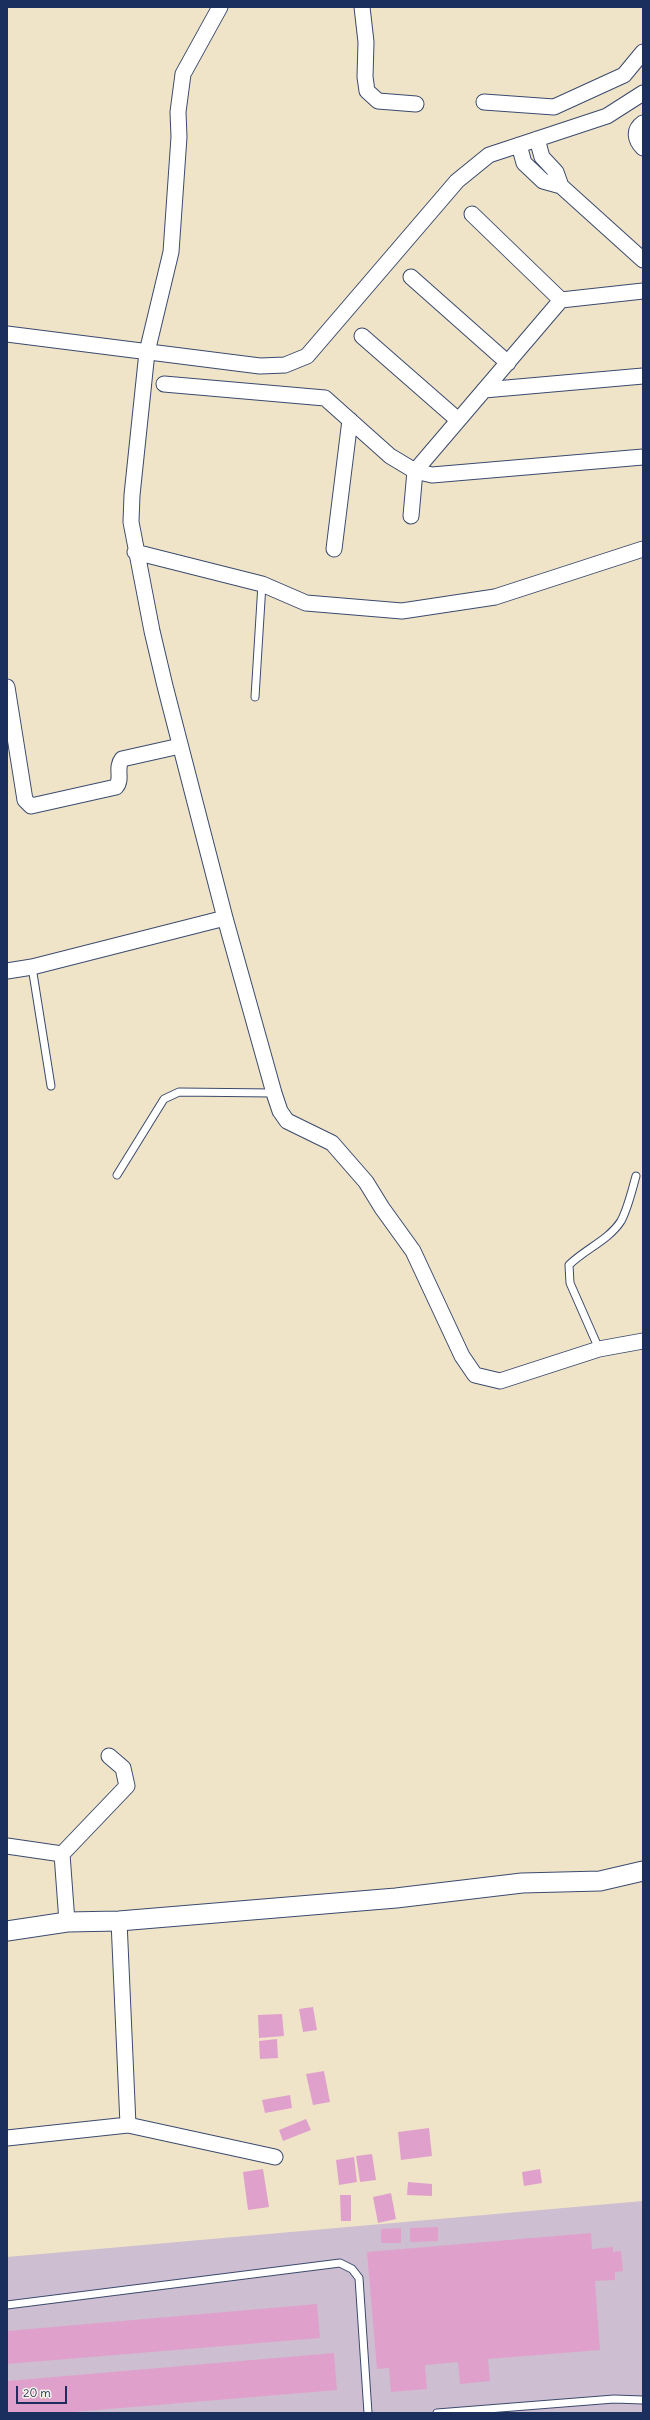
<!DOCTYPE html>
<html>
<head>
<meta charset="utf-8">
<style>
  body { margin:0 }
  #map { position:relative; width:650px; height:2420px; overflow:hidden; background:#efe4c8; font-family:Delius,sans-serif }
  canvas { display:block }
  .frame { position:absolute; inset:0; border:8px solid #1b2f5e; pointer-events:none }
  .scale { position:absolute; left:16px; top:2386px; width:51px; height:18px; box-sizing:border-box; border:2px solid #1b2f5e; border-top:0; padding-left:5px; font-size:12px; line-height:14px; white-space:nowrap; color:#1b2f5e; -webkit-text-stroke:3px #f7f3e8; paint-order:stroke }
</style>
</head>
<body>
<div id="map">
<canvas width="650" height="2420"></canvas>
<div class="frame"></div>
<div class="scale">20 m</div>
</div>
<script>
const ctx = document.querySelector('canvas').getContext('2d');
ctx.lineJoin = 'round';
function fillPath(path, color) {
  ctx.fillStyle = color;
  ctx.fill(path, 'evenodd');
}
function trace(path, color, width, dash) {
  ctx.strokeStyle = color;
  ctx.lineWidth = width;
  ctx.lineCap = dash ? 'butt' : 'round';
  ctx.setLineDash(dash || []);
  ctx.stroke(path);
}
const industrial = new Path2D(`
  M643,2201V2413H7V2257Z`);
const building = new Path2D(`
  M313,2007L317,2030L303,2032L299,2009Z
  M282,2014L284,2036L259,2038L258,2015Z
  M277,2039L278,2058L260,2059L259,2041Z
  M324,2071L330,2102L313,2105L306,2074Z
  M290,2095L292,2108L265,2113L262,2100Z
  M306,2119L311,2130L283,2141L279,2130Z
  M429,2128L432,2156L401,2160L398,2132Z
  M372,2154L376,2180L360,2182L356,2156Z
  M354,2157L357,2182L339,2185L336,2160Z
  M263,2169L269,2207L248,2210L243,2172Z
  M540,2169L542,2183L524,2186L522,2172Z
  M408,2182L432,2184V2196L407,2195Z
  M391,2193L396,2219L378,2223L373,2197Z
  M340,2195H351V2221H341Z
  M438,2227V2241L410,2242V2228Z
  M401,2228V2243H381V2229Z
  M591,2233L592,2249L613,2247V2252L621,2251L623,2271L615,2272V2280L595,2281L600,2350L488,2359L490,2381L460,2384L458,2362L425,2365L427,2389L391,2392L389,2368L377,2369L367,2252Z
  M317,2304L320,2338L7,2364V2331Z
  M334,2353L337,2390L61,2413H7V2381Z`);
const service = new Path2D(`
  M255,697L262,584
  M32,967L51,1086
  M117,1175L164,1099L179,1092L274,1093
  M599,1349L570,1283L569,1265C585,1249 609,1240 621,1221C628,1208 632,1190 636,1176
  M7,2305L340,2263L352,2269L359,2278L368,2413
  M437,2413L614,2399L643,2400`);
const minor = new Path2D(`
  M220,7L183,74L178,112L179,137L171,252L147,352L132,495L131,522L152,631L165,686L225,918L274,1093L280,1111L287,1121L332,1143L366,1182L382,1208L413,1251L462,1356L475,1375L500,1381L599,1349L643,1341
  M362,7L366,42L365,77L367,91L378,101L416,104
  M484,102L554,107L624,75L643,52
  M643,123C633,130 635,140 643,148
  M537,139L542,157L556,172L561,186
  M519,145L524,163L543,181L561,186L643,260
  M472,214L561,300
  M411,277L508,363
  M7,334L260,366L285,365L307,356L457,181L489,155L607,116L643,93
  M362,336L458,420
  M164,384L325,398L390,456L415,471L432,475L643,457
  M484,390L643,376
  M411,516L415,471L561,300L643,291
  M334,549L350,420
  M135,552L262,584L306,603L402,611L495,597L643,549
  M7,687L25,800L31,806L116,787C123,779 115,768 122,759L180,746
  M7,971L32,967L225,918
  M7,1846L62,1854
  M119,1921L128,2125
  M67,1922L62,1854L127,1786L123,1768L109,1756
  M7,2138L128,2125L275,2157`);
const tertiary = new Path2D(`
  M7,1931L67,1922L119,1921L396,1898L522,1883L600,1881L643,1871`);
fillPath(industrial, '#cebed1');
fillPath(building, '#dfa1cb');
trace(service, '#3b4a6e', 9);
trace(minor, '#3b4a6e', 17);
trace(tertiary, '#3b4a6e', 21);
trace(service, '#fff', 7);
trace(minor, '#fff', 15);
trace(tertiary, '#fff', 19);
</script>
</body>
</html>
